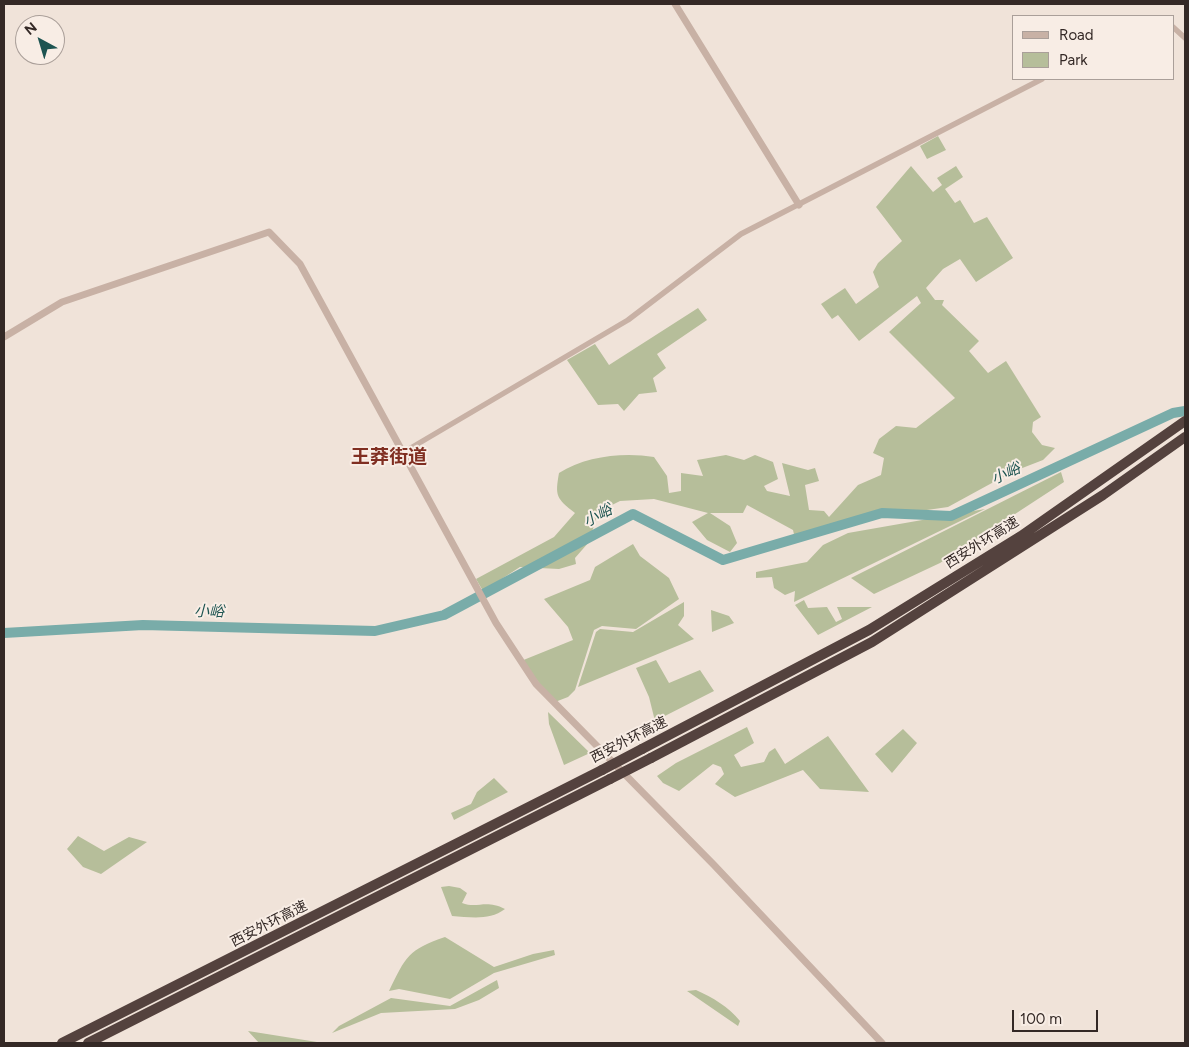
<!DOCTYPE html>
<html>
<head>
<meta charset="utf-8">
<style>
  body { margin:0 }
  #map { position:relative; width:1189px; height:1047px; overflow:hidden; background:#f0e3d9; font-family:Figtree,sans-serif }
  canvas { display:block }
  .frame { position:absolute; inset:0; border:5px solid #342926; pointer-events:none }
  .legend { position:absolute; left:1012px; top:15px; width:162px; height:65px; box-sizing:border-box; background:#f8ede5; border:1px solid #aa9f99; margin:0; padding:6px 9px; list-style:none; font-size:15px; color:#342926 }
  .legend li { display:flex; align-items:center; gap:10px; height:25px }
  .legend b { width:25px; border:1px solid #aa9f99 }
  .north { position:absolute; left:15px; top:15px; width:50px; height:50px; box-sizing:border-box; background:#f8ede5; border:1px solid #aa9f99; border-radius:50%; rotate:321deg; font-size:14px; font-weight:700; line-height:20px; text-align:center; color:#342926 }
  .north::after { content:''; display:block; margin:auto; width:18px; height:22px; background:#1d5451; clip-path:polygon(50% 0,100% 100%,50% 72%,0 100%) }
  .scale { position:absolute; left:1012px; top:1010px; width:86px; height:22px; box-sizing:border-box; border:2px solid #342926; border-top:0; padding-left:6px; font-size:15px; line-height:18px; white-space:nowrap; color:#342926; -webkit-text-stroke:4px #f8ede5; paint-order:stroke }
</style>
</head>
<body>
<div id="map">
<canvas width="1189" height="1047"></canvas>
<div class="frame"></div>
<ul class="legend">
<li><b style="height:6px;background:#c8b1a5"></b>Road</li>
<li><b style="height:14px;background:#b6be9a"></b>Park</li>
</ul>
<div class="north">N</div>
<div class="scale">100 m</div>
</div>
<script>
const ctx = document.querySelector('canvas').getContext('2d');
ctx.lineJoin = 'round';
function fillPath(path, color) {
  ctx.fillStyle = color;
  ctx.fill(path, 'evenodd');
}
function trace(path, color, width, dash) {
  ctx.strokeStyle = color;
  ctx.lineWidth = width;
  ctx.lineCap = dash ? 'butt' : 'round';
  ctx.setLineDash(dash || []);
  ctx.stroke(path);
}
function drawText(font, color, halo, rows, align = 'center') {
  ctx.font = font + ' Figtree,"Noto Sans SC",sans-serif';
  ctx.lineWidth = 4;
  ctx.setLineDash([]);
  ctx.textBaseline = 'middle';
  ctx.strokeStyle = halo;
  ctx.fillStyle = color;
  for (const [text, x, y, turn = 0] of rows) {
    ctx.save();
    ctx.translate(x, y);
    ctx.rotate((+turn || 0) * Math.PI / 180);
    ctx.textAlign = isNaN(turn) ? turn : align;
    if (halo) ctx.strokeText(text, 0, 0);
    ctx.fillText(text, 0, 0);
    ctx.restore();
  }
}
const green = new Path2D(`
  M938,136L946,150L927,159L920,146Z
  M911,166L933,192L942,185L937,178L956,166L963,177L945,189L955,203L960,200L974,223L987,217L1013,258L976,282L960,259L943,269L926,288L935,300H944L942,305L979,341L969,351L988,373L1006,361L1041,417L1033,422L1032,432L1042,445L1055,448L1043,460L1012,472L948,507L857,520L808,536L796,543L793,530L747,505L743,513H710L730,526L737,543L730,552L707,540L692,522L708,513L654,499L620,501L598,512L589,542L575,558L576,564L559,569L520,567L483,591L476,579L554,537L575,513C556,498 555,496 559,473C585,456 624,452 654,457L667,476L669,493L681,491V473L703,476L697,460L726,455L744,460L755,455L773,462L778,479L764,486L767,491L790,496L782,463L808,470L815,468L819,481L805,485L809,510L824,511L829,517L858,485L881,475L884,458L873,453L879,439L896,426L916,428L955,398L889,332L921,303L917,296L859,341L838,315L832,319L821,304L845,288L856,304L879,287L873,272L878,263L902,241L876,207Z
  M698,308L707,320L657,354L666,368L653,378L657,392L639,394L624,411L618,404L598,405L567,360L595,344L609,365Z
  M1061,472L1064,482L940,563L874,594L851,578Z
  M985,509L794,602L795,591L785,595L774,588L772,577L756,578V572L807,562L823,545L848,533Z
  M633,544L640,556L669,578L679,599L636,629L602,626L594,630L575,690L568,697L555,702L521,661L573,640L568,627L544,599L590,580L595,567Z
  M804,600L808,608L827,607L836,622L842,619L837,607H872L818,635L795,605Z
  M684,602V616L678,625L694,639L578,687L596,632L600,629L633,632Z
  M711,610L729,616L734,623L712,632Z
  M656,660L669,683L700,670L714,691L655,721L649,697L636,668Z
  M548,712L590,753L564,765L549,724Z
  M747,727L754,743L734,755L741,767L764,762L769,752L775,748L785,764L828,736L869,792L820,789L803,770L735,797L715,784L724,774L721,767L713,764L679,791L663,783L657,776L676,763Z
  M903,729L917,743L892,773L875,754Z
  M494,778L508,792L454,820L451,813L471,804L477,792Z
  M78,836L104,851L129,837L147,842L101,874L83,867L67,849Z
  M449,886L460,888L467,893L462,903C478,909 485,899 505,909C489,921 470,917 452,916L441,887Z
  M445,937L494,967L533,954L554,950L555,955L494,973L450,999L399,989L389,991C406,956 408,950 445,937Z
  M497,980L499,988L479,1000L455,1009L381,1013L332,1033L339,1026L391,998L450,1006Z
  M696,990C713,998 728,1006 740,1021L738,1026L687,991Z
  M248,1031L317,1042L259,1043Z`);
const river = new Path2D(`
  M4,633L143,625L375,631L444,615L633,514L723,560L882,513L951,516L1173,413L1185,411`);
const minor = new Path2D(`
  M1173,27L1185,38
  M404,452L628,320L741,234L1042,79`);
const tertiary = new Path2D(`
  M675,4L799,205
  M4,337L62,302L269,232L300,264L496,623L536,684L714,865L882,1043`);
const motorway = new Path2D(`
  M642,749L869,630L1021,536L1185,421
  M651,758L872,642L1103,495L1185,437
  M62,1043L602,770
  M88,1043L610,779`);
const motorwayBridge = new Path2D(`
  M602,770L642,749
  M610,779L651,758`);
const streetNames = [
  ["西安外环高速",982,543,-32],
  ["西安外环高速",629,740,-27],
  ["西安外环高速",269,924,-27]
];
const waterNames = [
  ["小峪",1006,474,-25],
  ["小峪",598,516,-28],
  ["小峪",209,612,1]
];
const districtNames = [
  ["王莽街道",389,457]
];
fillPath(green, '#b6be9a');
trace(river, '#79aca9', 10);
trace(minor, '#c8b1a5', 5.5);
trace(tertiary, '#c8b1a5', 7);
trace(motorway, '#54423e', 10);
trace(motorwayBridge, '#54423e', 10);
drawText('14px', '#342926', '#f8ede5', streetNames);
drawText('italic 15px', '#1d5451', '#f8ede5', waterNames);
drawText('bold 19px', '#802f22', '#f8ede5', districtNames);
</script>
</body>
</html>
